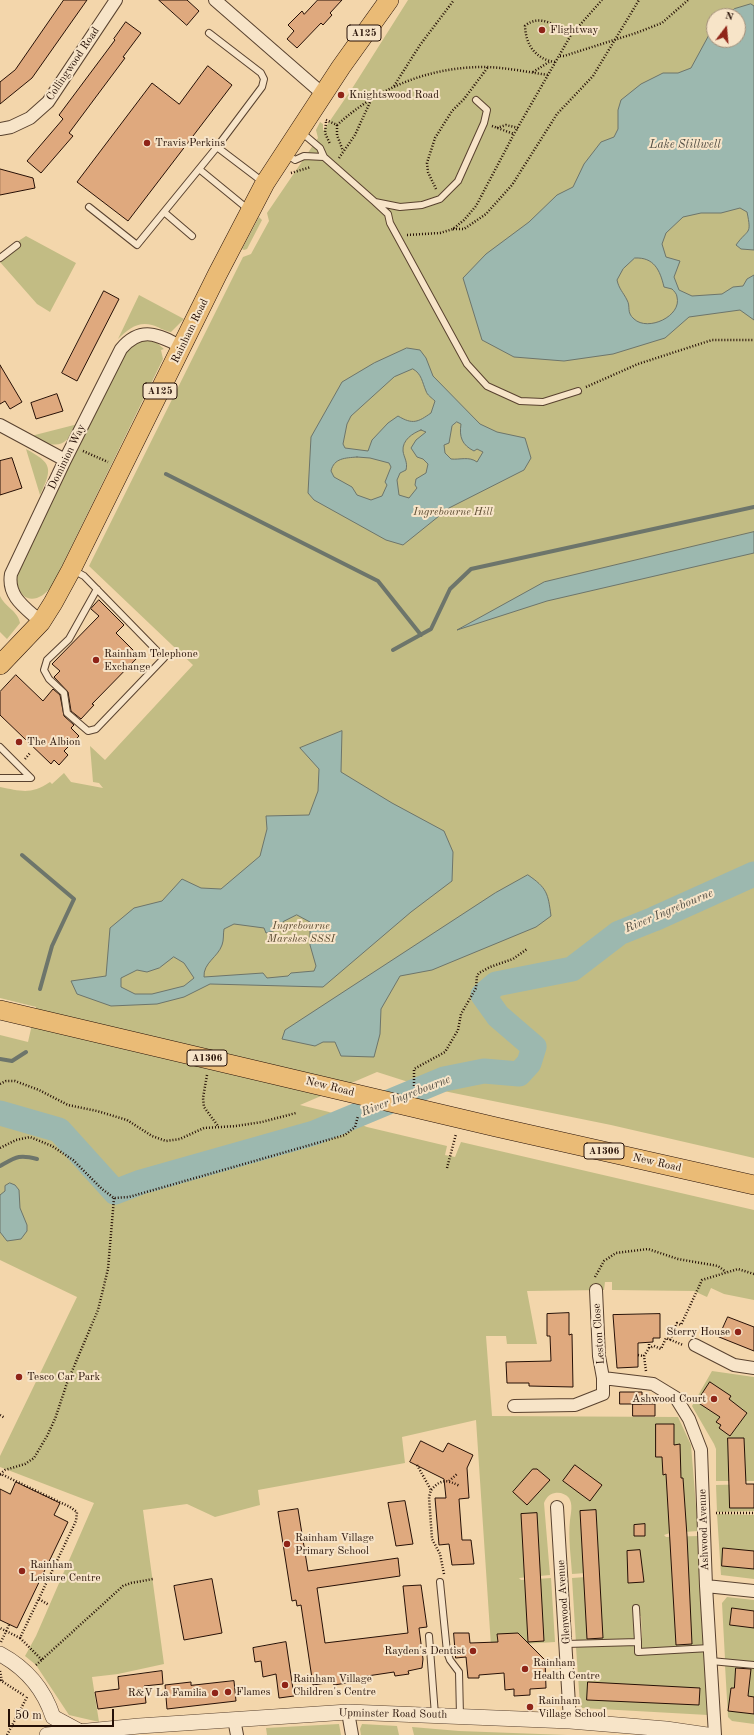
<!DOCTYPE html>
<html>
<head>
<meta charset="utf-8">
<style>
  body { margin:0 }
  #map { position:relative; width:754px; height:1735px; overflow:hidden; background:#f3d6ab; font-family:"Old Standard TT",serif }
  canvas { display:block }
  .north { position:absolute; left:706px; top:8px; width:40px; height:40px; box-sizing:border-box; background:#f7e4c8; border:1px solid #a38f7a; border-radius:50%; rotate:16deg; font-size:11px; font-weight:700; line-height:16px; text-align:center; color:#261006 }
  .north::after { content:''; display:block; margin:auto; width:14px; height:18px; background:#8f2418; clip-path:polygon(50% 0,100% 100%,50% 72%,0 100%) }
  .scale { position:absolute; left:8px; top:1709px; width:106px; height:18px; box-sizing:border-box; border:2px solid #261006; border-top:0; padding-left:5px; font-size:12px; line-height:14px; white-space:nowrap; color:#261006; -webkit-text-stroke:3px #f7e4c8; paint-order:stroke }
</style>
</head>
<body>
<div id="map">
<canvas width="754" height="1735"></canvas>
<div class="north">N</div>
<div class="scale">50 m</div>
</div>
<script>
const ctx = document.querySelector('canvas').getContext('2d');
ctx.lineJoin = 'round';
function fillPath(path, color) {
  ctx.fillStyle = color;
  ctx.fill(path, 'evenodd');
}
function trace(path, color, width, dash) {
  ctx.strokeStyle = color;
  ctx.lineWidth = width;
  ctx.lineCap = dash ? 'butt' : 'round';
  ctx.setLineDash(dash || []);
  ctx.stroke(path);
}
function drawText(font, color, halo, rows, align = 'center') {
  ctx.font = font + ' "Old Standard TT",serif';
  ctx.lineWidth = 4;
  ctx.setLineDash([]);
  ctx.textBaseline = 'middle';
  ctx.strokeStyle = halo;
  ctx.fillStyle = color;
  for (const [text, x, y, turn = 0] of rows) {
    ctx.save();
    ctx.translate(x, y);
    ctx.rotate((+turn || 0) * Math.PI / 180);
    ctx.textAlign = isNaN(turn) ? turn : align;
    if (halo) ctx.strokeText(text, 0, 0);
    ctx.fillText(text, 0, 0);
    ctx.restore();
  }
}
const green = new Path2D(`
  M408,0H754V1158L611,1125L424,1087L377,1072L300,1105L329,1112L367,1127L447,1146L445,1155L455,1157L461,1142L754,1210V1300L724,1294L711,1288L707,1297L694,1291L612,1290V1282H605L604,1290L527,1291L537,1344H507L506,1336H486L492,1416L678,1417L691,1445L698,1531L670,1533L664,1535L666,1537L698,1536L704,1645L640,1649L639,1638H642L641,1616H638L636,1639L576,1643L572,1578L599,1576L600,1572L572,1574C571,1556 568,1538 570,1520C571,1513 573,1504 569,1498C566,1494 560,1492 555,1493C549,1494 546,1498 544,1503L550,1575L519,1578L521,1580L551,1578L555,1642L491,1646L476,1420L402,1437L405,1463L258,1490L260,1505L215,1517L187,1504L143,1510L164,1664L118,1674L92,1677L99,1722L69,1715L36,1665L25,1656L36,1636L94,1503L0,1467V1456L77,1297L0,1260V1035L28,1042L36,1007L0,998V787C21,791 31,795 50,782L52,784L64,773L71,782L103,788L99,783L93,782L90,746L105,760L193,665L89,566L243,257L251,254L269,221L267,213L318,138L316,130L320,122L323,124V131L353,87ZM714,16H738V40H714Z
  M259,217L262,220L247,249L244,250L242,249Z
  M26,236L76,263L50,312L37,304L0,262V253Z
  M139,295L184,319L171,332C164,331 159,327 152,325C138,321 128,329 118,339Z
  M144,340L156,342L164,349L161,350L163,359L52,586C40,602 22,605 17,583C15,576 19,567 20,560L125,354L130,347Z
  M78,424C64,449 56,449 31,436Z
  M26,449C52,463 53,468 40,495Z
  M0,596C5,607 18,611 20,623L7,639L0,632Z
  M712,1371L754,1377V1481H716V1449L714,1444L692,1406Z
  M754,1484V1511L717,1512L716,1485Z
  M717,1514L754,1515V1579L721,1575Z
  M727,1597L754,1600V1662L725,1659L722,1603Z
  M637,1645V1654L705,1651L708,1715L582,1708L580,1705L576,1647Z
  M725,1665L754,1668V1724L732,1721L728,1717Z
  M339,1724L341,1735H267L266,1728Z
  M362,1724L397,1726L399,1735H361L360,1729Z
  M412,1727L459,1731L567,1735H414Z`);
const water = new Path2D(`
  M751,4L754,6V250L741,249L736,245C748,228 752,236 747,212L740,208L721,213H701L683,217L666,233L662,244L666,257L680,261L674,277L679,290L692,296L722,294L733,287L743,286L747,279L754,275V320L740,310L689,317L665,338L613,354L564,361L514,357L482,340L463,278L486,254L529,222L557,195L573,187L584,164L601,142L614,137L618,129V110L621,100L641,84L663,73H678L691,68L710,33L714,29V40H738V16H727L734,9ZM635,258C654,257 660,270 664,287L672,289C674,291 677,294 677,297C682,316 648,332 634,319C626,312 631,307 627,300C623,292 619,289 617,280L623,269Z
  M407,348L420,350L426,358L433,376L480,424L497,432L525,438L531,458L524,470L449,508L403,545L386,540L314,500L308,493L311,437L342,382L374,363ZM413,369C422,374 422,382 426,391C427,395 432,398 435,401L431,413C418,422 413,425 398,416L388,423L372,440L368,451L345,448L343,444L347,424L351,416L394,377ZM457,422L461,424C459,437 462,445 474,451L477,449L483,452L477,462C469,456 460,460 451,459L445,453L444,445L449,443L452,426ZM421,430L426,432L416,440L411,448L417,457L423,459L428,464L426,473L416,479L415,485L417,488L409,498L399,495L397,480L400,473L406,470C408,462 404,458 403,451C402,440 413,433 421,430ZM357,457L370,458L389,463L391,467L385,482L387,485L382,496L371,500L357,495L352,487L334,477L331,471C334,458 345,458 357,457Z
  M754,532V553L547,601L457,630L544,582Z
  M342,731L341,772L392,803L444,831L453,852L452,881L411,912L323,987L210,984L184,997L157,1004L111,1006L77,994L71,981L106,976L110,928L134,908L162,901L182,879L201,888L221,889L260,856L267,829L266,816L309,815L318,791L319,769L300,748ZM297,915L310,922V945L316,966L314,971L291,973L288,976L267,978L263,973L204,977C203,963 218,957 222,945C224,940 223,934 224,929L234,924L264,928L266,933C273,931 281,930 283,922ZM174,957L184,963L194,978L184,986L152,994H135L121,987V978L137,970L147,972L159,968Z
  M528,875C547,888 548,893 551,916L536,927L432,970L400,976L381,1009L380,1034L374,1057L341,1056L335,1042H323L315,1046L282,1039L285,1030L495,893Z
  M10,1183L15,1185L19,1190L20,1208L27,1225V1231L21,1239L7,1241L0,1232V1195L5,1191V1186Z`);
const stream = new Path2D(`
  M166,474L378,581L421,635
  M393,650L431,629L450,589L471,569L754,507
  M22,855L74,899L52,946L40,989
  M0,1059L12,1061L26,1052
  M0,1166C16,1157 19,1154 37,1159`);
const river = new Path2D(`
  M0,1113L59,1130L115,1192L141,1182L314,1133L444,1079L484,1071L519,1074L529,1063L534,1047L498,1016L483,995L496,984L572,969L619,933L654,919L754,874`);
const building = new Path2D(`
  M64,0H87L32,78L0,104V82L15,70Z
  M159,0H187L199,11L187,25Z
  M318,0H342L330,13L332,15L323,25L321,23L297,48L287,39L294,31L288,25L302,11L304,14Z
  M126,22L141,33L123,57L125,58L69,133L73,136L41,173L27,161L63,119L59,115L115,40L114,39Z
  M208,66L232,85L128,221L77,182L152,83L179,104Z
  M0,169L33,178L35,188L0,195Z
  M104,291L119,299L77,381L62,373Z
  M0,365L22,402L10,409L5,401L0,404Z
  M57,394L63,411L36,419L31,403Z
  M12,458L22,488L0,495V461Z
  M99,600L124,625L116,633L139,656L92,704L94,705L81,719L71,711L68,692L54,677L60,671L52,664L99,616L91,609Z
  M16,675L43,701L53,689L60,695L64,716L74,725L71,728L79,736L64,751L68,755L59,765L54,760L51,764L0,715V692Z
  M569,1313V1335L572,1334L573,1387L529,1386V1383H507L506,1362L551,1361L550,1336H547V1314Z
  M660,1314V1338H653V1342L638,1343V1367L617,1368L613,1315Z
  M728,1317L754,1327V1351L719,1337Z
  M710,1382L731,1396L729,1399L747,1413L730,1436L719,1428L721,1425L716,1422L720,1417L697,1402Z
  M620,1392H642V1404H620Z
  M633,1404H655V1416H633Z
  M656,1424H674V1445L680,1444L681,1478H683L687,1536L692,1644L676,1645L666,1474L663,1475L662,1457H656Z
  M728,1438H744L746,1484H754V1508H730Z
  M421,1441L443,1452L448,1443L473,1455L467,1468L469,1498L459,1499L462,1540H471L474,1564L452,1565L449,1544L439,1545L435,1498H446L444,1479L410,1462Z
  M575,1465L602,1485L590,1501L563,1481Z
  M533,1469H537L550,1480L527,1505L513,1492Z
  M16,1482L60,1503L54,1515L68,1522L17,1628L0,1620V1489L10,1494Z
  M405,1501L413,1544L396,1546L388,1503Z
  M298,1509L308,1571L398,1558L400,1576L317,1588L325,1643L408,1633L403,1586L421,1585L427,1627L419,1628L423,1659L422,1668L408,1671L409,1674L395,1676L394,1672L347,1679V1683L334,1685L333,1682L313,1685L301,1605L297,1606L296,1600L292,1601L278,1512Z
  M596,1510L603,1638L587,1639L580,1511Z
  M537,1513L544,1641L528,1642L521,1514Z
  M645,1524V1536H634V1525Z
  M723,1548L754,1551V1569L722,1566Z
  M640,1550L644,1582L628,1583L627,1551Z
  M212,1579L222,1633L184,1640L174,1586Z
  M732,1608L754,1611V1628L730,1625Z
  M454,1633H469L470,1643L498,1642L497,1634L518,1633L545,1660L546,1688L530,1689V1695L514,1696V1689L505,1690L504,1673L479,1675V1678H468L466,1657L456,1658Z
  M286,1642L294,1696L279,1698L276,1674L263,1677L261,1661L255,1662L253,1648Z
  M736,1668L751,1669L748,1696L754,1697V1714L728,1711L731,1688H734Z
  M162,1671L163,1684L144,1686L146,1703L98,1709L95,1692L119,1689L118,1677Z
  M234,1681L236,1701L167,1709L165,1685L191,1682V1685Z
  M588,1682L700,1688L699,1705L587,1700Z`);
const path = new Path2D(`
  M560,56H564L636,33L662,23L688,0
  M555,62C536,59 526,46 525,26C539,13 558,26 571,35
  M533,72L549,62
  M394,86L420,45L454,0
  M326,120L337,125C379,87 431,66 488,67C508,68 528,72 548,75
  M326,122L325,133L330,144
  M337,125V135L343,151
  M492,126L514,134
  M497,128L506,125L518,128
  M339,158L355,135L371,100
  M291,173L311,167
  M436,189L428,172L427,163L435,138L452,111L464,99L488,67
  M453,229H464L486,214L512,185L557,114L593,76L639,0
  M407,235L440,233L453,229L464,220L476,206L514,134L571,35L602,0
  M586,387L638,364L712,340H754
  M83,451L108,462
  M25,759L30,753
  M207,1075L203,1098L204,1107L218,1126
  M0,1084L6,1081H15L39,1090L68,1105L97,1111L127,1120L152,1136L166,1141L180,1139L204,1128L236,1126L262,1122L296,1113
  M414,1086V1069L445,1052L458,1030L461,1014L476,988L477,976L479,973L490,967L513,959L527,949
  M0,1148L16,1140L30,1137L52,1146L73,1160L102,1189L114,1198L129,1197L345,1135L355,1127L358,1116
  M447,1168L456,1134
  M595,1277L604,1261L616,1253L648,1249L678,1259L718,1266L726,1272
  M670,1340L677,1323L681,1325L702,1280L738,1269L754,1274
  M649,1348V1342
  M638,1355L644,1356
  M646,1371L644,1356L649,1348L654,1346L661,1349L666,1338L683,1345
  M0,1415L5,1418
  M417,1465L431,1490
  M0,1474L5,1470L25,1464L34,1458L47,1436L55,1419L67,1383L98,1310L108,1269L114,1198
  M0,1475L1,1474L70,1507L77,1512L76,1521L20,1638L0,1628
  M449,1481L457,1474
  M716,1513H754
  M444,1574L440,1554L432,1539L429,1497L431,1490C442,1478 447,1480 460,1486
  M39,1599L49,1605
  M20,1638L42,1660
  M1,1642L9,1625
  M36,1665L123,1586L131,1583L153,1579
  M0,1671L2,1681
  M0,1680L25,1696
  M7,1735L27,1697`);
const service = new Path2D(`
  M217,147L263,182
  M286,154L295,160L304,156L324,157L320,148L301,132
  M324,157L375,202L400,207L422,205L440,199L458,181L484,123L487,110L476,100
  M199,169L249,210
  M375,202L388,214L390,223L467,364L487,386L520,401L543,402L578,391
  M89,207L137,245L217,147L262,87L264,79L261,73L209,33
  M164,212L192,236
  M0,258L17,245
  M73,570L84,576L164,658L96,729L88,731L67,713L64,693L49,679L44,670L47,660L69,639L97,589
  M0,747L31,778H0
  M440,1582L447,1652L450,1660L459,1672L460,1716
  M636,1608L638,1642
  M429,1636L435,1715
  M566,1644L638,1642V1652L710,1648
  M711,1661L754,1665`);
const minor = new Path2D(`
  M215,0L324,95
  M0,129L11,127L30,118L48,102L116,0
  M0,425L65,460
  M41,622C26,608 7,597 11,574L65,460L121,349C141,325 159,335 182,347
  M596,1290L599,1356L603,1378L653,1384L676,1398L689,1419L701,1450L706,1586L715,1735
  M695,1345L734,1365L754,1368
  M514,1406L575,1405L603,1394V1378
  M557,1507L570,1721
  M706,1586L754,1591
  M348,1712L352,1735
  M234,1719L237,1735`);
const tertiary = new Path2D(`
  M0,1654C26,1668 44,1689 53,1717L79,1731
  M47,1735L139,1726L348,1712L570,1721L666,1729L707,1735`);
const primary = new Path2D(`
  M0,665L41,622L53,603L71,570L217,275L265,183L341,67L389,0
  M0,1010L496,1127L754,1185`);
const markers = [
  [542,30,4,"#8f2418"],
  [341,95,4,"#8f2418"],
  [147,143,4,"#8f2418"],
  [96,660,4,"#8f2418"],
  [19,742,4,"#8f2418"],
  [738,1332,4,"#8f2418"],
  [19,1377,4,"#8f2418"],
  [714,1399,4,"#8f2418"],
  [287,1544,4,"#8f2418"],
  [22,1571,4,"#8f2418"],
  [473,1651,4,"#8f2418"],
  [525,1669,4,"#8f2418"],
  [285,1685,4,"#8f2418"],
  [228,1692,4,"#8f2418"],
  [215,1693,4,"#8f2418"],
  [530,1707,4,"#8f2418"]
];
const shields = [
  [364,33,34],
  [160,391,34],
  [207,1058,40],
  [604,1151,40]
];
const shieldNames = [
  ["A125",364,33],
  ["A125",160,391],
  ["A1306",207,1058],
  ["A1306",604,1151]
];
const poiNames = [
  ["Flightway",550,30],
  ["Knightswood Road",349,95],
  ["Travis Perkins",155,143],
  ["Rainham Telephone",104,654],
  ["Exchange",104,667],
  ["The Albion",27,742],
  ["Sterry House",730,1332,"right"],
  ["Tesco Car Park",27,1377],
  ["Ashwood Court",706,1399,"right"],
  ["Rainham Village",295,1538],
  ["Primary School",295,1551],
  ["Rainham",30,1565],
  ["Leisure Centre",30,1578],
  ["Rayden's Dentist",465,1651,"right"],
  ["Rainham",533,1663],
  ["Health Centre",533,1676],
  ["Rainham Village",293,1679],
  ["Children's Centre",293,1692],
  ["Flames",236,1692],
  ["R&V La Familia",207,1693,"right"],
  ["Rainham",538,1701],
  ["Village School",538,1714]
];
const streetNames = [
  ["Collingwood Road",73,64,-56],
  ["Rainham Road",190,331,-64],
  ["Dominion Way",67,457,-64],
  ["New Road",330,1087,14],
  ["New Road",657,1163,13],
  ["Leston Close",599,1334,-94],
  ["Ashwood Avenue",704,1530,-92],
  ["Glenwood Avenue",564,1602,-94],
  ["Upminster Road South",393,1714,1]
];
const parkNames = [
  ["Ingrebourne Hill",453,512],
  ["Ingrebourne",301,926],
  ["Marshes SSSI",301,939]
];
const waterNames = [
  ["Lake Stillwell",685,145],
  ["River Ingrebourne",669,911,-23],
  ["River Ingrebourne",406,1096,-21]
];
fillPath(green, '#c2bc84');
fillPath(water, '#9cb8af');
trace(water, '#6d756b', 1);
trace(stream, '#6d756b', 4);
trace(river, '#9cb8af', 25);
fillPath(building, '#dfa97e');
trace(building, '#261006', 1);
trace(service, '#59422f', 8);
trace(minor, '#59422f', 14);
trace(tertiary, '#59422f', 16);
trace(primary, '#261006', 20);
trace(path, '#261006', 2.5, [1, 2]);
trace(service, '#f7e4c8', 6);
trace(minor, '#f7e4c8', 12);
trace(tertiary, '#f7e4c8', 15);
trace(primary, '#eabb76', 19);
for (const [x, y, r, color] of markers) {
  const dot = new Path2D();
  dot.arc(x, y, r, 0, 2 * Math.PI);
  ctx.fillStyle = color;
  ctx.fill(dot);
  trace(dot, '#f7e4c8', 1.5);
}
for (const [x, y, w] of shields) {
  const box = new Path2D();
  box.roundRect(x - w / 2, y - 8, w, 16, 3);
  ctx.fillStyle = '#f7e4c8';
  ctx.fill(box);
  trace(box, '#261006', 1);
}
drawText('bold 10px', '#261006', null, shieldNames);
drawText('11px', '#261006', '#f7e4c8', poiNames, 'left');
drawText('11px', '#261006', '#f7e4c8', streetNames);
drawText('italic 11px', '#5d4c32', '#f7e4c8', parkNames);
drawText('italic 12px', '#4f4b41', '#f7e4c8', waterNames);
</script>
</body>
</html>
